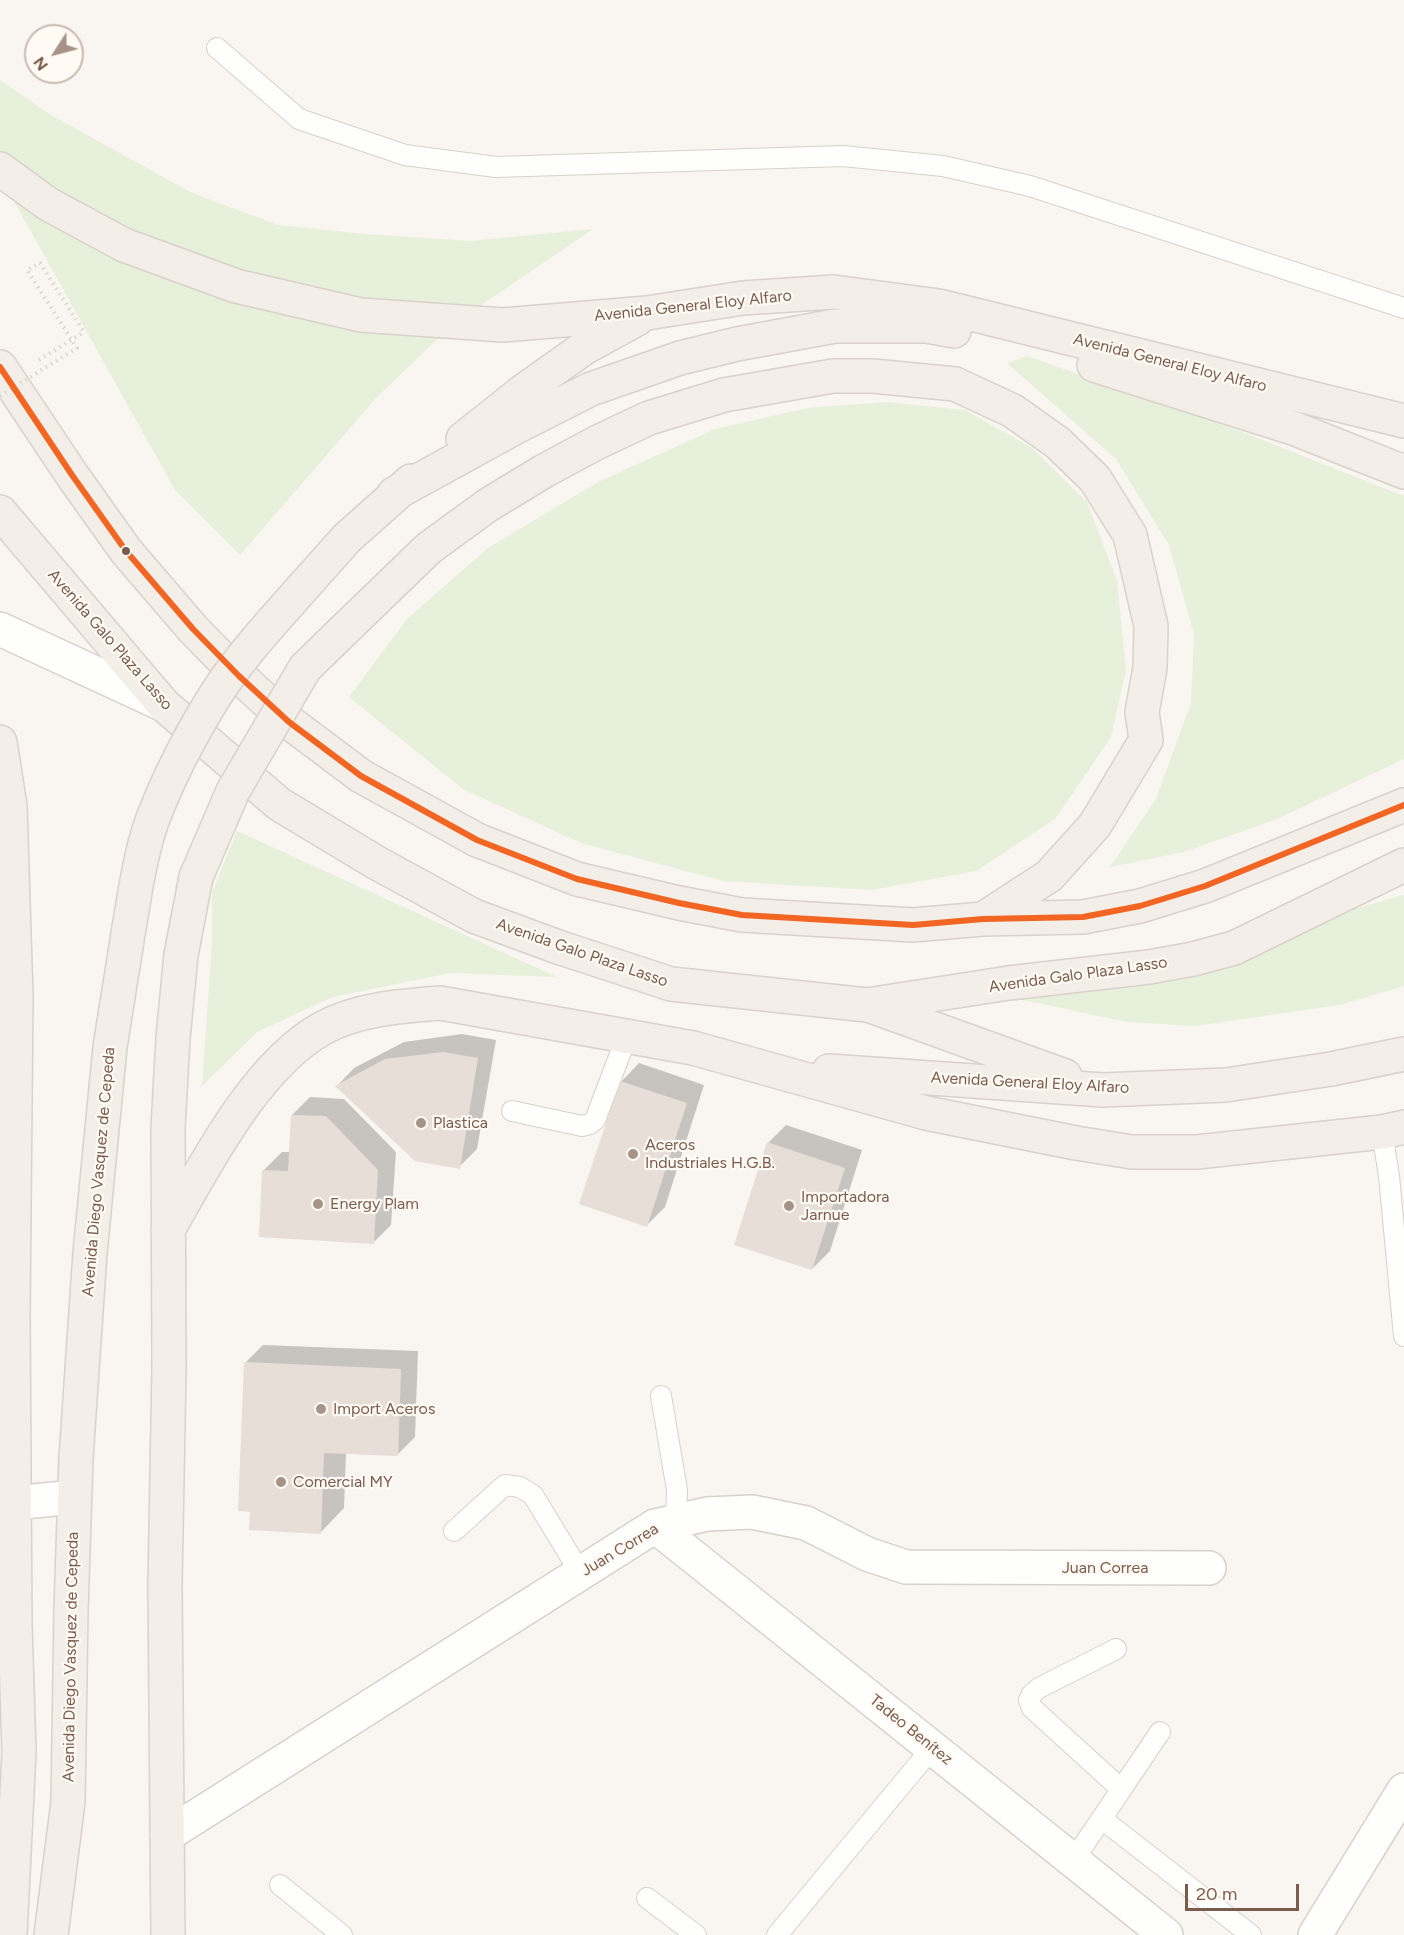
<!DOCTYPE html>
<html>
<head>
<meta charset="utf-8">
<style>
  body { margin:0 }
  #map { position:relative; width:1404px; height:1935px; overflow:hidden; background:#f9f5f0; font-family:Figtree,sans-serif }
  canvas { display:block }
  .north { position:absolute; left:24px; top:24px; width:60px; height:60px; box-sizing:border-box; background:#fffaf3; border:2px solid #cabbb1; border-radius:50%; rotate:234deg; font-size:16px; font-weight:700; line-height:24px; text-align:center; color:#7a5c4d }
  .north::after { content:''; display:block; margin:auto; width:21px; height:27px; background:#a69286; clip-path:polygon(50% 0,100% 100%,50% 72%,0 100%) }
  .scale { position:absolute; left:1185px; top:1884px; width:114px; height:27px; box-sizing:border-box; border:3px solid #7a5c4d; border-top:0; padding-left:8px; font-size:18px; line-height:21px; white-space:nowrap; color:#7a5c4d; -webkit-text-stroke:4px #fffaf3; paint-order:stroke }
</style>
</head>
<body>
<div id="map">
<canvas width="1404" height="1935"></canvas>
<div class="north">N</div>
<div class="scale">20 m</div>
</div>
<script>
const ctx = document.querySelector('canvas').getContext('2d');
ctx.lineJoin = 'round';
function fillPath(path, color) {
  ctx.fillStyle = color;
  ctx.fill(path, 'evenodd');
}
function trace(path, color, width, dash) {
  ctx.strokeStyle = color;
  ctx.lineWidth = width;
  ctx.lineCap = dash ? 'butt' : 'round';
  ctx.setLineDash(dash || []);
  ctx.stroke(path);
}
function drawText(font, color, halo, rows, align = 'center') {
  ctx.font = font + ' Figtree,sans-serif';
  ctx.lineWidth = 4.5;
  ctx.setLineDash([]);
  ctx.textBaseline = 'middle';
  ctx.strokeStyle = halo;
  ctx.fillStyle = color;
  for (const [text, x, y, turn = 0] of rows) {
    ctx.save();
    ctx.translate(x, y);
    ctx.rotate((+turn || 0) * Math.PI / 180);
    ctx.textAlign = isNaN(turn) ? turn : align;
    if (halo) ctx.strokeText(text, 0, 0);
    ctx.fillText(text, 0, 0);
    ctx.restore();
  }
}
const green = new Path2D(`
  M0,80L51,115L192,193L278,225L366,234L470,241L593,229L452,325L375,399L240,555L175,490L0,176Z
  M1027,356L1245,433L1404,496V759L1277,819L1184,852L1110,867L1156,799L1191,703L1194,634L1169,545L1116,459L1007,363Z
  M886,402L965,410L1032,448L1087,502L1117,581L1126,670L1111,737L1055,819L976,871L872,890L723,881L581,843L463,789L349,697L407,619L488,548L598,482L715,429L808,408Z
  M237,831L557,977L450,973L333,997L257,1032L202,1086L212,943V893Z
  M1404,895V986L1339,1005L1196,1026L1127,1022L1010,997L1256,936Z`);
const shadow = new Path2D(`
  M462,1034L496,1040L477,1149L459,1167L337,1086L354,1068L404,1042Z
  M639,1063L704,1085L665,1207L647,1225L621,1082Z
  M310,1097L344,1099L396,1152L391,1225L373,1243L264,1170L282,1152H290L292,1115Z
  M786,1125L862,1150L830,1251L812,1269L768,1143Z
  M263,1345L418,1351L415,1437L397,1455L346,1453L344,1508L321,1532L251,1510L245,1363Z`);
const building = new Path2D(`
  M443,1052L478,1058L460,1169L415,1161L335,1086L385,1059Z
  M620,1081L687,1103L647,1227L579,1204Z
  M291,1115L326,1116L378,1170L374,1244L259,1237L262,1170L288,1171Z
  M767,1142L845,1168L812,1270L734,1245Z
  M244,1362L401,1369L398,1456L324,1453L321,1534L249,1530L250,1512L238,1511Z`);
const path = new Path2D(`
  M39,360L84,332`);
const service = new Path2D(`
  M217,48L299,119L405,155L496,167L843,156L943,166L1030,186L1404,308
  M512,1111L582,1126L590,1124L595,1120L627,1036
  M1382,1132L1389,1176L1404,1336
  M661,1396L677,1490L676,1521
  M454,1531L505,1485L520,1487L533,1495L581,1574
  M1116,1649L1039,1688L1032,1694L1029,1700L1032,1708L1121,1789
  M1102,1819L1251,1935
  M1073,1861L1160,1732
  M280,1885L342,1935
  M647,1898L696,1935
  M777,1935L932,1748`);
const minor = new Path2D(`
  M0,1501L14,1503L74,1497
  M655,1526L1166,1935
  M167,1835L655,1526L707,1514L752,1512L806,1523L867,1554L906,1567L1209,1568
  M1315,1935L1404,1790`);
const tertiary = new Path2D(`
  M0,629L164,705`);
const primary = new Path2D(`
  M0,169L48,204L124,245L236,286L361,315L503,325L647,313L743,298L834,292L939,306L1404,421
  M1094,365L1293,428L1404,472
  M0,367L72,475L126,551L193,629L239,676L289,722L361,776L477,840L577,879L679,903L742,915L913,925L983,919L1083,917L1140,906L1205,886L1404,805
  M463,439L522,392L584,348L637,319
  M394,494L516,427L591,389L680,358L737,344L835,326H927L954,331
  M0,512L164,705L279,804L377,863L474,916L558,947L671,984L867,1005L1009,983L1149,967L1193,959L1234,948L1404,865
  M305,585L347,538L411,481
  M343,631L429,548L488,505L544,471L598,442L649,418L724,395L833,376H873L955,384L1013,411L1058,443L1095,479L1130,535L1151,626L1150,668L1142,712L1146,740L1095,825L1049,876L983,919
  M0,742L10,806L16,997L13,1313L15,1625L19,1752L10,1935
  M871,1006L1065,1076
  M829,1071L1103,1090L1226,1085L1331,1069L1404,1054
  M168,1230C205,1165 256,1065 323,1028C358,1009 402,1006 440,1003L693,1048L926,1113L1076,1143L1132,1152H1197L1382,1132L1404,1127
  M51,1935L68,1802L71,1611L76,1458L90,1253L110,1047L129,928
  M168,1935L165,1585L169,1369L168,1128L173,1038L181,955L196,877`);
const pathBridge = new Path2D(`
  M0,396L77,348L27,270L40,263L84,332`);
const primaryBridge = new Path2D(`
  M196,877L233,791L305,668L343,631
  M129,928C135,893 140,855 152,821C169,776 192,732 218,691C242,654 276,618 305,585`);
const bus1 = new Path2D(`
  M0,367L72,475L126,551L193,629L239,676L289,722L361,776L477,840L577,879L679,903L742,915L913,925L983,919L1083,917L1140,906L1205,886L1404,805`);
const markers = [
  [126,551,5,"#7a5c4d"],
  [421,1123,6,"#a69286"],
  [633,1154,6,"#a69286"],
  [318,1204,6,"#a69286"],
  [789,1206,6,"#a69286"],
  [321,1409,6,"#a69286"],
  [281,1482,6,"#a69286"]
];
const streetNames = [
  ["Avenida General Eloy Alfaro",693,306,-6],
  ["Avenida General Eloy Alfaro",1170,363,14],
  ["Avenida Galo Plaza Lasso",110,640,49],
  ["Avenida Galo Plaza Lasso",582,953,19],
  ["Avenida Galo Plaza Lasso",1078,975,-8],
  ["Avenida General Eloy Alfaro",1030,1083,3],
  ["Avenida Diego Vasquez de Cepeda",99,1172,-85],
  ["Juan Correa",620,1550,-31],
  ["Juan Correa",1105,1568],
  ["Avenida Diego Vasquez de Cepeda",71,1657,-89],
  ["Tadeo Benítez",911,1730,39]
];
const poiNames = [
  ["Plastica",433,1123],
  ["Aceros",645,1145],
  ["Industriales H.G.B.",645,1163],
  ["Importadora",801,1197],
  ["Jarnue",801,1215],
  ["Energy Plam",330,1204],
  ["Import Aceros",333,1409],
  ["Comercial MY",293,1482]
];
fillPath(green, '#e7f0db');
fillPath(shadow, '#0003');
fillPath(building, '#e6ded7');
trace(service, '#d7d1cb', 22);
trace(minor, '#d7d1cb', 36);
trace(tertiary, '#d7d1cb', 36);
trace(primary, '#dad1cc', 36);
trace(path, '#dcd5d0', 4, [1.5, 4.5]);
trace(service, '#fefefd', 20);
trace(minor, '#fefefd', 33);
trace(tertiary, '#fefefd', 33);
trace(primary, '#f3eee8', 33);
trace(primaryBridge, '#dad1cc', 36, []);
trace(pathBridge, '#dcd5d0', 4, [1.5, 4.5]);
trace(primaryBridge, '#f3eee8', 33);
trace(bus1, '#f26522', 6);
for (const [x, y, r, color] of markers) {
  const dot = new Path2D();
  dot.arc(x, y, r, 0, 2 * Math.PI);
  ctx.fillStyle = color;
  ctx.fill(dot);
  trace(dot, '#fffaf3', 2);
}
drawText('16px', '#7a5c4d', '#fffaf3', streetNames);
drawText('16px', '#7a5c4d', '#fffaf3', poiNames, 'left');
</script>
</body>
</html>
